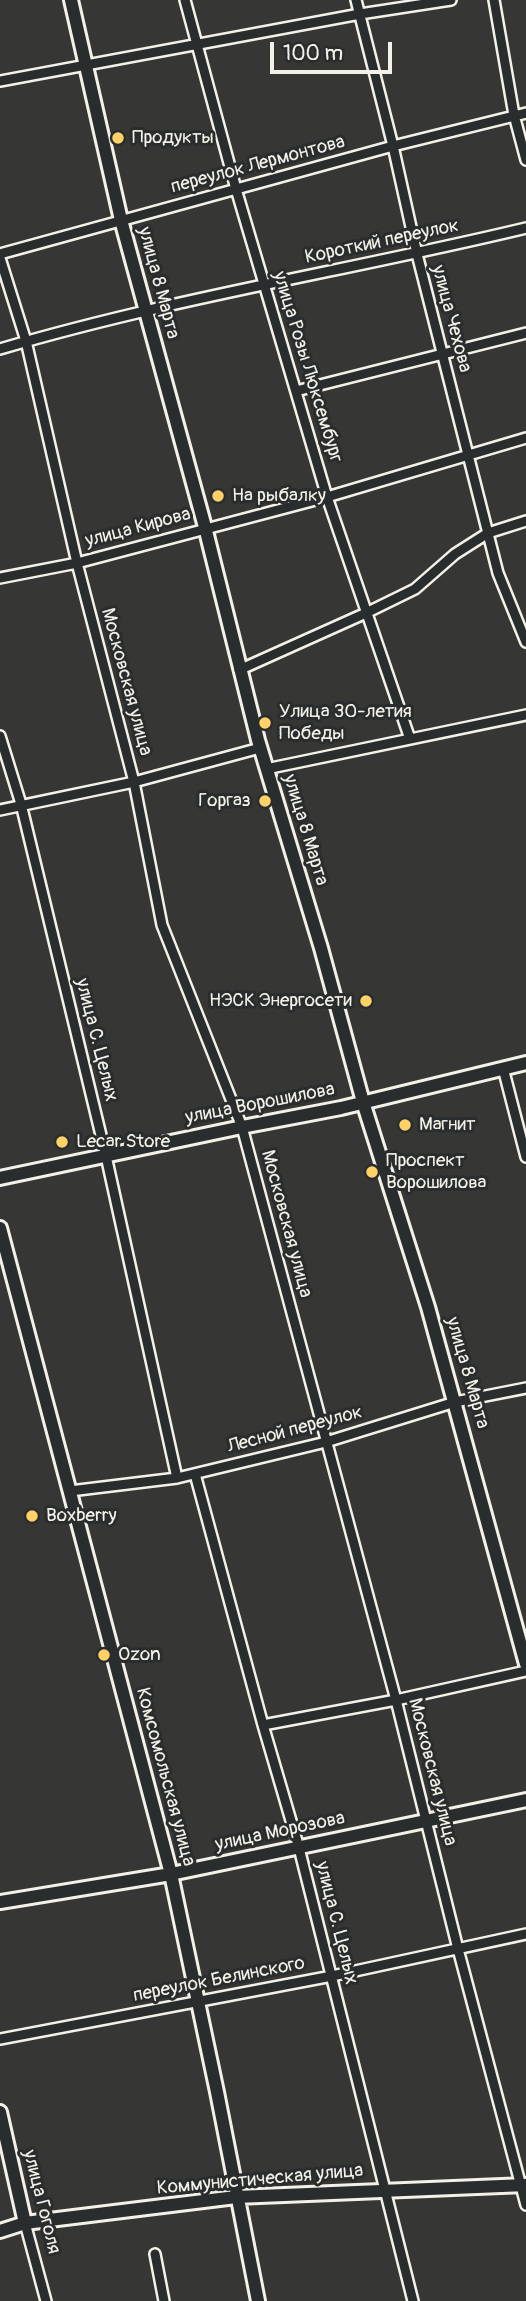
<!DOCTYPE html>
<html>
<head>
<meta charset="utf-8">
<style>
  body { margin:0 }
  #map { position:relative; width:526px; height:2301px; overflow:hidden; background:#363634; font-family:Pangolin,sans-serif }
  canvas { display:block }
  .scale { position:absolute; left:270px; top:42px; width:122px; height:32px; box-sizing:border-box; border:4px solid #f4f1e8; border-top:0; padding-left:9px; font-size:21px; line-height:24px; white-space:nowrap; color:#f4f1e8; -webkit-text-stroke:5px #2a2d2e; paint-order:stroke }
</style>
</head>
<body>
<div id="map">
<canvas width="526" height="2301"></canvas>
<div class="scale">100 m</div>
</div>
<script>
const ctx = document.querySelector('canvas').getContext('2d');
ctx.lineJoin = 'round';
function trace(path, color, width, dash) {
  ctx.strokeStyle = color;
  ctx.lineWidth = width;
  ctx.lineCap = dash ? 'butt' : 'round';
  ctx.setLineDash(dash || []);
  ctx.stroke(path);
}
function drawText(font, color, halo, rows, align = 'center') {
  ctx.font = font + ' Pangolin,sans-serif';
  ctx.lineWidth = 6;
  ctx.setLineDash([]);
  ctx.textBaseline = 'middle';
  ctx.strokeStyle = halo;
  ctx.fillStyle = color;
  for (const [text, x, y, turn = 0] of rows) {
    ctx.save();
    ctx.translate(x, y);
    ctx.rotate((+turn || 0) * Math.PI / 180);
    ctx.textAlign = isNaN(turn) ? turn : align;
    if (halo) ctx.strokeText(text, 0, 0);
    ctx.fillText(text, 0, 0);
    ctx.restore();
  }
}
const street = new Path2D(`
  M185,0L236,189L327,497L410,739
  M356,0L393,146L417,254L498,573L526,642
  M494,0L514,115L526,160
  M0,81L360,14L451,0
  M0,254L393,146L526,113
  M0,258L26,341L77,563L134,782L162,925L242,1127L396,1700L458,1949L526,2205
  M0,349C173,298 351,270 526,228
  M296,391L526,333
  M0,578L77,563L327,497L526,438
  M239,670L366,613L415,589L455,554L488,533L526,521
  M0,736L21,804L106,1156L177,1478
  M266,769L526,715
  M0,810L134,782L260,748
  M503,1068L526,1157
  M195,1474L263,1725L299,1848L413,2301
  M70,1491L177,1478L326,1442L455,1402L526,1388
  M263,1725L396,1700L526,1671
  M0,2039L332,1976L526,1934
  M25,2223L46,2301
  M155,2254L164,2301`);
const secondary = new Path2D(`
  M71,0L121,220L205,527L258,740L321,948L363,1102L428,1307L526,1664
  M0,1178L242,1127L341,1108L526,1063
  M0,1228L171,1874L217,2092L258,2301
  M0,1902L171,1874L526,1800
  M0,2112L25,2223
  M0,2231L25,2223L236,2197L526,2185`);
const markers = [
  [118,138,7,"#ffd166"],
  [218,496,7,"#ffd166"],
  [265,723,7,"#ffd166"],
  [265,801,7,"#ffd166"],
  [366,1001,7,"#ffd166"],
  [405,1125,7,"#ffd166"],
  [62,1142,7,"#ffd166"],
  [372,1172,7,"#ffd166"],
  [32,1516,7,"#ffd166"],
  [104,1655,7,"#ffd166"]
];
const poiNames = [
  ["Продукты",132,138],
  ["На рыбалку",232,496],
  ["Улица 30-летия",279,712],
  ["Победы",279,734],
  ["Горгаз",251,801,"right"],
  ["НЭСК Энергосети",352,1001,"right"],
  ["Магнит",419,1125],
  ["Lecar Store",76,1142],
  ["Проспект",386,1161],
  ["Ворошилова",386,1183],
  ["Boxberry",46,1516],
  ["Ozon",118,1655]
];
const streetNames = [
  ["переулок Лермонтова",258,165,-15],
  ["Короткий переулок",382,242,-12],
  ["улица 8 Марта",158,283,75],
  ["улица Чехова",451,319,75],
  ["улица Розы Люксембург",307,367,73],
  ["улица Кирова",138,528,-15],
  ["Московская улица",126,682,75],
  ["улица 8 Марта",305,830,73],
  ["улица С. Целых",96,1040,76],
  ["улица Ворошилова",260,1104,-11],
  ["Московская улица",286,1224,75],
  ["улица 8 Марта",467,1373,74],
  ["Лесной переулок",295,1430,-15],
  ["Московская улица",432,1772,76],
  ["Комсомольская улица",165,1777,75],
  ["улица Морозова",280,1832,-12],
  ["улица С. Целых",336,1923,76],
  ["переулок Белинского",219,1980,-11],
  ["Коммунистическая улица",260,2180,-5],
  ["улица Гоголя",41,2202,76]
];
trace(street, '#f4f1e8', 14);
trace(secondary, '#f4f1e8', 18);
trace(street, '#2a2d2e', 9);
trace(secondary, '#2a2d2e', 12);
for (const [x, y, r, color] of markers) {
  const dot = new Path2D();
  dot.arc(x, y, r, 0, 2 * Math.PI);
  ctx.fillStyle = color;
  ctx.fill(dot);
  trace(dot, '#2a2d2e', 2.5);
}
drawText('19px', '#f4f1e8', '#2a2d2e', poiNames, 'left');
drawText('19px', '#f4f1e8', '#2a2d2e', streetNames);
</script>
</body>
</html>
